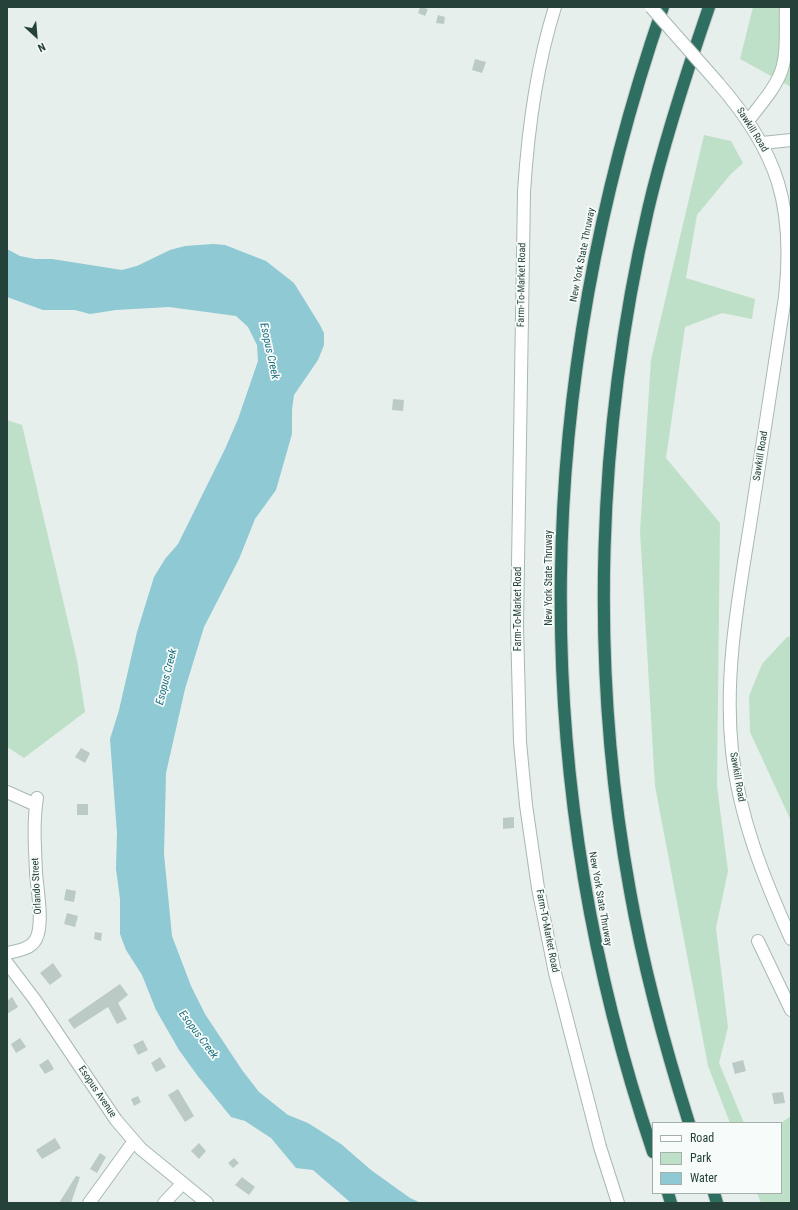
<!DOCTYPE html>
<html>
<head>
<meta charset="utf-8">
<style>
  body { margin:0 }
  #map { position:relative; width:798px; height:1210px; overflow:hidden; background:#e6efeb; font-family:"Roboto Condensed",sans-serif }
  canvas { display:block }
  .frame { position:absolute; inset:0; border:8px solid #24423a; pointer-events:none }
  .legend { position:absolute; left:652px; top:1122px; width:130px; height:72px; box-sizing:border-box; background:#f7fbf9; border:1px solid #a3b1ad; margin:0; padding:5px 7px; list-style:none; font-size:12px; color:#24423a }
  .legend li { display:flex; align-items:center; gap:8px; height:20px }
  .legend b { width:20px; border:1px solid #a3b1ad }
  .north { position:absolute; left:16px; top:16px; width:40px; height:40px; -webkit-text-stroke:3px #f7fbf9; paint-order:stroke; rotate:154deg; font-size:11px; font-weight:700; line-height:16px; text-align:center; color:#24423a }
  .north::after { content:''; display:block; margin:auto; width:14px; height:18px; background:#24423a; clip-path:polygon(50% 0,100% 100%,50% 72%,0 100%) }
</style>
</head>
<body>
<div id="map">
<canvas width="798" height="1210"></canvas>
<div class="frame"></div>
<ul class="legend">
<li><b style="height:5px;background:#fff"></b>Road</li>
<li><b style="height:11px;background:#bfe0c8"></b>Park</li>
<li><b style="height:11px;background:#8ec9d4"></b>Water</li>
</ul>
<div class="north">N</div>
</div>
<script>
const ctx = document.querySelector('canvas').getContext('2d');
ctx.lineJoin = 'round';
function fillPath(path, color) {
  ctx.fillStyle = color;
  ctx.fill(path, 'evenodd');
}
function trace(path, color, width, dash) {
  ctx.strokeStyle = color;
  ctx.lineWidth = width;
  ctx.lineCap = dash ? 'butt' : 'round';
  ctx.setLineDash(dash || []);
  ctx.stroke(path);
}
function drawText(font, color, halo, rows, align = 'center') {
  ctx.font = font + ' "Roboto Condensed",sans-serif';
  ctx.lineWidth = 3.5;
  ctx.setLineDash([]);
  ctx.textBaseline = 'middle';
  ctx.strokeStyle = halo;
  ctx.fillStyle = color;
  for (const [text, x, y, turn = 0] of rows) {
    ctx.save();
    ctx.translate(x, y);
    ctx.rotate((+turn || 0) * Math.PI / 180);
    ctx.textAlign = isNaN(turn) ? turn : align;
    if (halo) ctx.strokeText(text, 0, 0);
    ctx.fillText(text, 0, 0);
    ctx.restore();
  }
}
const green = new Path2D(`
  M753,7H791V87L740,59Z
  M704,135L731,141L743,163L730,175L697,215L686,278L755,299L752,319L722,313L685,327L666,458L720,523L717,786L728,871L716,928L728,1027L719,1063L744,1123H730L708,1066L655,786L640,531L651,360Z
  M7,420L22,425L77,660L85,712L24,758L7,747Z
  M791,636V821L750,732L749,696L762,664L787,637Z
  M791,1116V1203H761L757,1193H781V1123Z`);
const water = new Path2D(`
  M213,244L225,245L266,261L294,283L320,325L324,333V345L318,360L294,395L292,410V434L276,490L255,519L239,559L204,627L185,689L166,773L164,854L172,936L191,986L205,1014L242,1070L259,1092L288,1115L308,1123L341,1144L371,1170L410,1198L421,1203H351L313,1170L296,1168L271,1138L245,1121L231,1117L197,1075L179,1050L156,1010L142,975L126,950L120,934V899L116,869L117,833L110,739L119,710L137,632L154,577L165,559L178,544L225,449L238,419L258,361L257,345L248,327L236,316L169,307L116,310L90,314L75,310H43L7,297V249L20,256L35,259H52L122,270L137,266L170,250L185,246Z`);
const building = new Path2D(`
  M420,7L428,9L425,16L418,13Z
  M438,15L445,17L444,24L436,23Z
  M475,59L486,62L482,73L472,70Z
  M393,399L404,400L403,411L392,410Z
  M81,748L90,753L85,763L75,757Z
  M77,804H88V815H77Z
  M514,817V828L503,829V818Z
  M66,889L76,891L74,902L64,900Z
  M67,913L78,916L75,927L64,924Z
  M95,932L102,933L101,941L94,939Z
  M53,963L62,976L50,985L40,973Z
  M120,984L128,995L118,1003L127,1019L117,1024L108,1007L74,1029L68,1020Z
  M12,997L18,1007L7,1014V1001Z
  M20,1038L26,1047L16,1053L11,1044Z
  M143,1040L148,1050L138,1055L133,1045Z
  M160,1057L166,1067L156,1072L151,1063Z
  M48,1059L54,1069L45,1074L39,1065Z
  M743,1060L746,1071L735,1074L732,1063Z
  M178,1089L194,1116L185,1122L168,1095Z
  M783,1092L785,1103L774,1104L772,1093Z
  M138,1096L141,1102L134,1106L131,1099Z
  M55,1138L61,1148L42,1159L36,1150Z
  M199,1143L206,1151L199,1159L191,1151Z
  M100,1153L106,1157L97,1173L90,1169Z
  M234,1158L239,1163L233,1168L228,1163Z
  M76,1176L80,1177L71,1203H59Z
  M242,1177L255,1187L249,1195L235,1185Z`);
const minor = new Path2D(`
  M555,7C536,67 528,129 524,192L517,626L520,742L526,805L538,888L555,973L600,1147L618,1203
  M718,83C778,152 795,206 785,297C773,373 762,449 750,525C738,600 724,675 732,751C739,817 764,879 791,939
  M748,121C760,105 774,90 781,72C788,53 785,27 786,7
  M762,143L791,140
  M7,792L36,805
  M758,941L791,1010
  M7,953C17,951 31,949 36,939C44,924 37,889 36,872C35,848 33,822 37,798
  M7,963L35,1000L116,1120L141,1149L207,1203
  M89,1203L134,1141
  M164,1203L183,1183`);
const highway = new Path2D(`
  M689,1123C665,1047 644,970 630,891C589,666 597,431 648,210C664,141 686,74 709,7
  M653,1152C524,771 533,385 663,7
  M668,1193L671,1203
  M714,1193L717,1203`);
const minorBridge = new Path2D(`
  M651,7L718,83`);
const streetNames = [
  ["Sawkill Road",752,130,58],
  ["New York State Thruway",583,255,-79],
  ["Farm-To-Market Road",522,285,-89],
  ["Sawkill Road",761,456,-81],
  ["New York State Thruway",549,578,-90],
  ["Farm-To-Market Road",518,609,-90],
  ["Sawkill Road",737,777,80],
  ["Orlando Street",37,886,-93],
  ["New York State Thruway",600,899,80],
  ["Farm-To-Market Road",547,931,79],
  ["Esopus Avenue",97,1092,56]
];
const waterNames = [
  ["Esopus Creek",269,351,78],
  ["Esopus Creek",167,677,-76],
  ["Esopus Creek",198,1035,53]
];
fillPath(green, '#bfe0c8');
fillPath(water, '#8ec9d4');
fillPath(building, '#bbcac4');
trace(minor, '#a8b8b2', 14);
trace(highway, '#c2cac8', 14);
trace(minor, '#fff', 12);
trace(highway, '#2f6f62', 12);
trace(minorBridge, '#a8b8b2', 14, []);
trace(minorBridge, '#fff', 12);
drawText('10px', '#24423a', '#f7fbf9', streetNames);
drawText('italic 11px', '#1c6f80', '#f7fbf9', waterNames);
</script>
</body>
</html>
